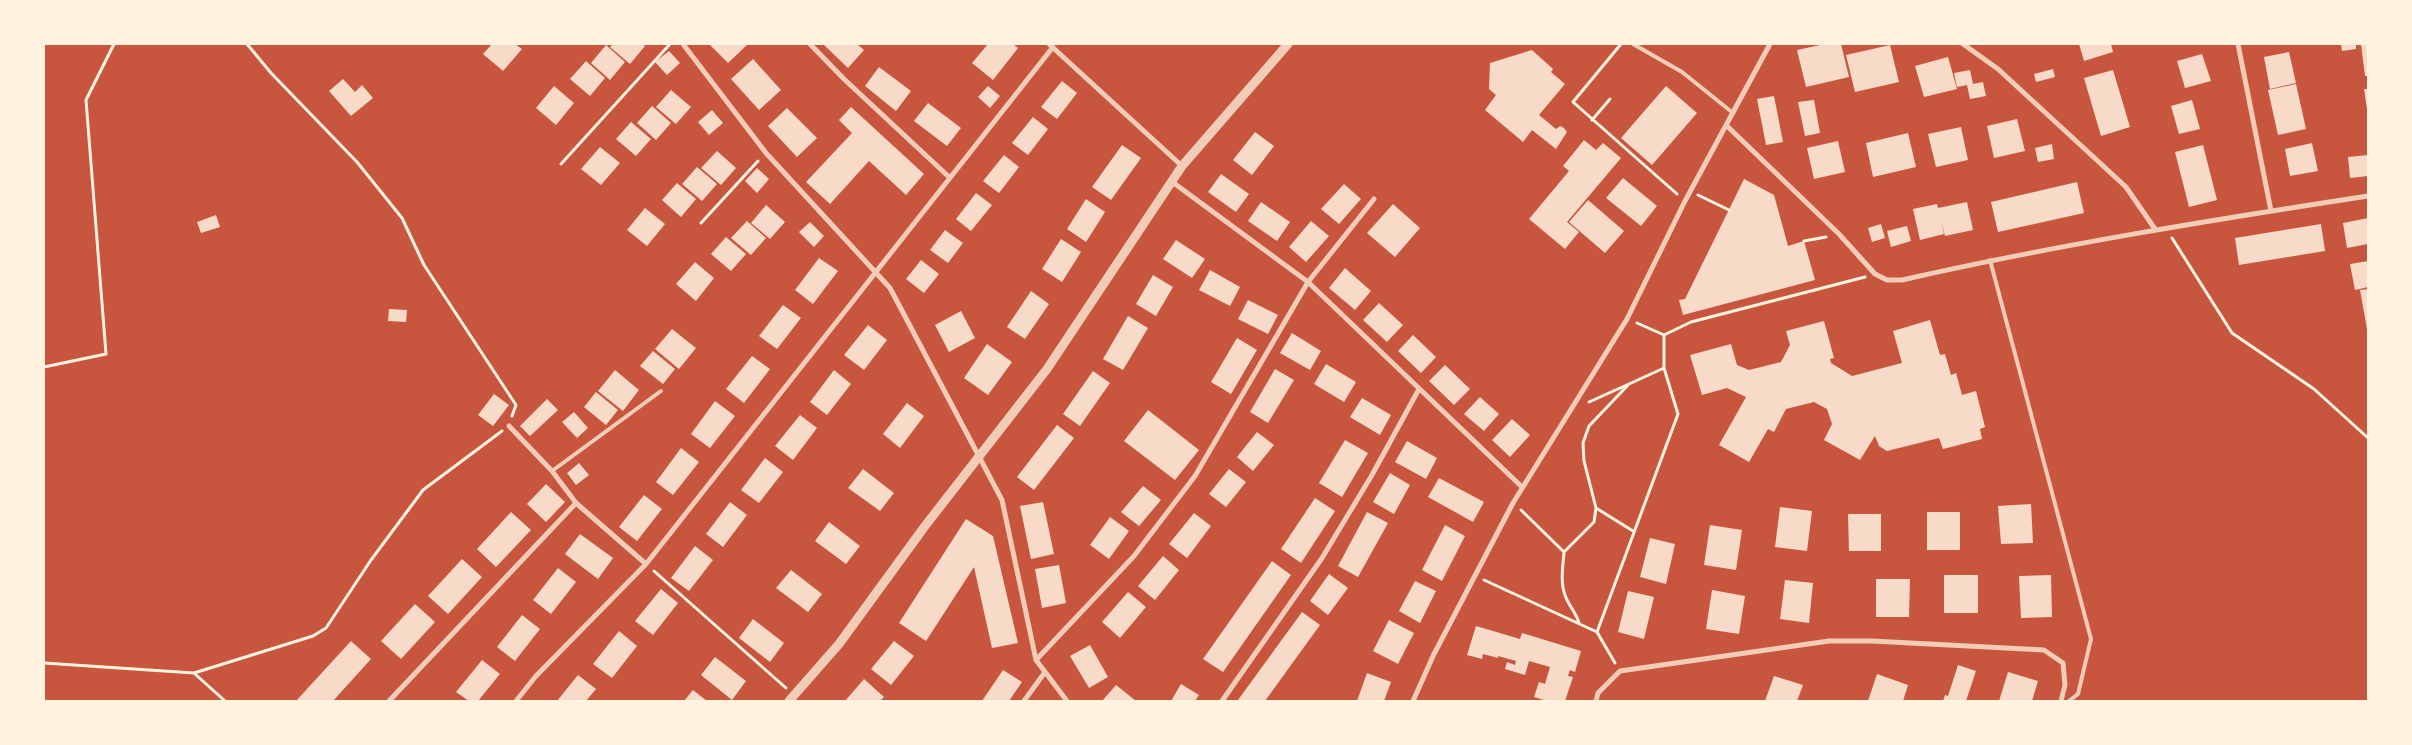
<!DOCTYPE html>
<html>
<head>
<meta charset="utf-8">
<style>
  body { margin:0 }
  #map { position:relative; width:2412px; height:745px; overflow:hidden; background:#c8553d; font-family:Mulish,sans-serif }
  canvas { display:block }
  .frame { position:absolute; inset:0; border:45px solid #fff3e0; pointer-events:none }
</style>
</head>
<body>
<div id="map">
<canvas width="2412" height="745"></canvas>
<div class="frame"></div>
</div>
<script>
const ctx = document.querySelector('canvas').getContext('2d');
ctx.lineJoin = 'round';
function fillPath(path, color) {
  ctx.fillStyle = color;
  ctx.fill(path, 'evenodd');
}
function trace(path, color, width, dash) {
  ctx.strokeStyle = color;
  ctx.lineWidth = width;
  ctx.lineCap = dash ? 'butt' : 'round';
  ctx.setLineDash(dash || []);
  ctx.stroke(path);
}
const building = new Path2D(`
  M492,44H515L522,49L503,71L483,54Z
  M613,44H642L645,46L630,64L610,47Z
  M709,44H748L728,63Z
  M823,44H857L864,50L848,68Z
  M988,44H1013L1018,48L993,80L972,63Z
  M1825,44H1841L1849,77L1806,87L1797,50Z
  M2079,44H2111L2113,52L2084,61Z
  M2341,44H2356V49L2342,51Z
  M2361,44H2368V76H2365Z
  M606,45L625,62L610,80L591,63Z
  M1890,45L1899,82L1855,92L1846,55Z
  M1532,50L1553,69L1551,72L1565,84L1539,115L1556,129L1560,126L1564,128L1567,132L1556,149L1532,130L1523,142L1485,110L1496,95L1489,89L1490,63Z
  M669,51L680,63L667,75L655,62Z
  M2289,52L2296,83L2270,89L2264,57Z
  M2202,54L2211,81L2185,88L2177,61Z
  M1948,57L1957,89L1924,97L1915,66Z
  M753,59L781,90L759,110L731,79Z
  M586,61L605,78L590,96L570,79Z
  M879,67L911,91L896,111L865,86Z
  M2053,69L2055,77L2036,82L2034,74Z
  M1970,70L1973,84L1983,82L1986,96L1970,99L1967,85L1957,87L1954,73Z
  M2113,70L2130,127L2101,136L2084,78Z
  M343,79L355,92L362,85L373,98L351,116L329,91Z
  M1062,81L1077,93L1057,119L1041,107Z
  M2296,84L2306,129L2278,135L2268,90Z
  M554,86L574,103L556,125L536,108Z
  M988,86L1000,96L990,108L978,97Z
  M1666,86L1697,113L1652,165L1621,138Z
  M2364,89H2368V109H2367Z
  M671,90L691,107L676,124L656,107Z
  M1774,96L1783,142L1766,145L1757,99Z
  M1814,100L1820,133L1805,136L1798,102Z
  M2192,100L2200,129L2179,134L2171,106Z
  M928,103L961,128L947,146L914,121Z
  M652,106L671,123L656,140L637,123Z
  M851,107L924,174L906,195L869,161L830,204L806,182L852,133L839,120Z
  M787,108L817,138L797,157L768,126Z
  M712,110L723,123L709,135L698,122Z
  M1033,117L1048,129L1028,155L1012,143Z
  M2017,119L2025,151L1994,158L1987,126Z
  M631,122L651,139L636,156L616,139Z
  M1961,127L1968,160L1936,167L1928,134Z
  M1255,132L1274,146L1252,175L1233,160Z
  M1908,133L1916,167L1873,177L1866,143Z
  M1584,140L1596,150L1603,143L1621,158L1567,222L1579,232L1565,249L1529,219L1569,171L1563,166Z
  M1838,141L1845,172L1814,179L1807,148Z
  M2312,143L2318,171L2290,176L2285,149Z
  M2052,144L2054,159L2038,162L2035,148Z
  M1122,145L1141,158L1111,200L1092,187Z
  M2203,145L2217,200L2189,207L2175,152Z
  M600,147L620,163L601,185L581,169Z
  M717,151L736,168L721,185L701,168Z
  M1004,155L1019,167L999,193L983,181Z
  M2368,155V176L2350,178L2348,157Z
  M697,167L717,184L702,201L682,184Z
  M757,168L769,179L757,193L745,181Z
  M1221,174L1249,194L1236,212L1208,192Z
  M1623,178L1657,206L1641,226L1606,198Z
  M1744,179L1774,195L1788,246L1804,241L1815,280L1683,315L1679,300L1685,299Z
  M2077,182L2084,213L1998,232L1991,202Z
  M677,183L696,199L681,217L662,200Z
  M1344,184L1361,199L1339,224L1321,209Z
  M976,193L992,205L971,231L956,219Z
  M1086,199L1105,212L1086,242L1067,229Z
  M1588,200L1624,231L1605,253L1569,222Z
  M1261,202L1290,222L1277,241L1248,221Z
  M1967,202L1973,230L1945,236L1941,220L1944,234L1920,240L1913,209L1937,204L1938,208Z
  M1393,204L1420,228L1395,257L1367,233Z
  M766,205L785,222L770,239L751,223Z
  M645,208L665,224L647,246L627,230Z
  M216,215L220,227L201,233L197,222Z
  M2368,218V244L2347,248L2343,223Z
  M747,221L766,238L751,255L731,238Z
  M1311,221L1329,236L1306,262L1289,247Z
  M810,222L824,236L814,247L799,232Z
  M1881,224L1885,238L1872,242L1868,228Z
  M2321,224L2325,251L2239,265L2235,238Z
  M1907,226L1911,241L1891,247L1887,231Z
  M945,230L963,243L948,263L930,250Z
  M726,237L746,254L731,271L711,254Z
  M1061,239L1081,252L1062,282L1042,269Z
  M1176,240L1205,259L1192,278L1163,259Z
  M819,258L838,271L813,304L795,290Z
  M921,260L939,274L924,293L906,279Z
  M2368,261V287L2355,290L2350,264Z
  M695,262L714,278L696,301L676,284Z
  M1345,268L1371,291L1355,310L1329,288Z
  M1210,270L1240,287L1230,306L1199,290Z
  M1153,275L1173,287L1156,316L1136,304Z
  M2368,289V329H2367L2360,290Z
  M1031,291L1049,304L1025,339L1007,327Z
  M1248,300L1278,315L1268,334L1238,319Z
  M1379,303L1403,325L1387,342L1363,320Z
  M783,305L801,318L777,349L759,336Z
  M389,309L407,310L406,322L388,321Z
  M961,311L975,338L949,352L935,325Z
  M1128,316L1148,328L1123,370L1103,359Z
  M1930,320L1940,355L1945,354L1951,375L1956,373L1962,395L1976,391L1985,427L1980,429L1982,439L1943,449L1939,438L1887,451L1879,446L1875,436L1860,460L1824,440L1832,424L1827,409L1814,402L1786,409L1774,432L1768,429L1749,462L1719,445L1746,397L1727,388L1702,395L1690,355L1731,344L1737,365L1749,370L1781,362L1790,345L1786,331L1824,321L1834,358L1830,359L1831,363L1852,376L1902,363L1893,331Z
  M868,325L887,340L864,370L844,355Z
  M672,329L696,348L679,369L655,349Z
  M1292,333L1321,351L1310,370L1280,353Z
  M1413,335L1436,357L1421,373L1398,351Z
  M1237,338L1257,350L1231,394L1211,382Z
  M987,344L1012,362L988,395L964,378Z
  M653,351L675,369L663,384L640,366Z
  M752,356L770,369L744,403L726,389Z
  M1326,364L1356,382L1344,402L1314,384Z
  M1445,365L1470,389L1454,405L1429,381Z
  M1275,369L1294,380L1268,423L1250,412Z
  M615,370L639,390L623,411L598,391Z
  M834,370L851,384L827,415L810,402Z
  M1093,371L1110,383L1080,426L1063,414Z
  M596,392L618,410L606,425L584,407Z
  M494,394L509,405L493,426L478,415Z
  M1480,397L1499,414L1484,431L1464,414Z
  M1362,398L1391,415L1380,435L1350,417Z
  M547,399L558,410L530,436L520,426Z
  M715,401L735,416L710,448L691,434Z
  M907,403L924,416L900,448L883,434Z
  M1148,410L1199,450L1175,480L1124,441Z
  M574,412L588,428L577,438L562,422Z
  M800,415L817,428L793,460L775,446Z
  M1512,419L1530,435L1510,457L1492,440Z
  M1057,425L1074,438L1034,490L1017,477Z
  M1257,432L1274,445L1253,471L1237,457Z
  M1345,440L1368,453L1342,497L1319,483Z
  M1407,441L1437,458L1426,479L1395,462Z
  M681,448L699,462L673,495L656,482Z
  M765,458L783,472L759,503L741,490Z
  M579,463L589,475L576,485L567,473Z
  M863,469L894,493L880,511L848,488Z
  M1229,469L1246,482L1226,507L1209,494Z
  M1390,473L1410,485L1394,514L1373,502Z
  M1439,478L1484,502L1473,522L1428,497Z
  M546,484L565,502L546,522L527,504Z
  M1143,486L1161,500L1139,526L1121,512Z
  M644,495L662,509L637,541L619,527Z
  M1315,498L1335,511L1301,563L1281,549Z
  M730,502L747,515L723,547L706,534Z
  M1043,502L1054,554L1031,559L1020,506Z
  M2031,504L2033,543L2001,544L1998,506Z
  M1780,507L1812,511L1807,551L1775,547Z
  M511,512L531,530L496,567L477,549Z
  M1367,512L1388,523L1358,577L1338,566Z
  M1927,512H1960V550H1927Z
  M1194,513L1211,526L1187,558L1169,544Z
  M1848,514H1881V551H1849Z
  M1110,517L1129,531L1109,559L1090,545Z
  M966,519L993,536L1018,643L992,648L974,567L926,641L899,623Z
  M829,522L860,546L846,564L815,541Z
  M1445,525L1465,536L1442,581L1422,570Z
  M1710,525L1742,530L1736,570L1704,565Z
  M580,534L613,558L598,579L565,554Z
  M1650,538L1675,544L1666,584L1640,577Z
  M695,546L713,560L689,591L671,578Z
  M1163,556L1179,570L1155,600L1138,586Z
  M462,559L482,577L448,614L428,596Z
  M1272,561L1291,575L1223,672L1203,659Z
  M1059,565L1066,603L1042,608L1035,569Z
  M558,568L576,582L551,614L533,600Z
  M791,570L822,594L808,612L776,588Z
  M1329,574L1348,588L1328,615L1310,601Z
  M1944,575H1978V613H1944Z
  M2051,575L2052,617L2021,618L2019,576Z
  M1876,579H1910L1909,617H1876Z
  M1785,580L1813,583L1809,623L1780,619Z
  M1415,581L1436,591L1420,623L1399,611Z
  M661,589L678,603L653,635L635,621Z
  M1712,590L1745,596L1739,634L1706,629Z
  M1628,591L1654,597L1644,639L1618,632Z
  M1128,592L1146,607L1120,638L1102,622Z
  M415,604L435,622L401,659L381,641Z
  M1302,612L1320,625L1265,701H1240L1238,700Z
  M522,615L540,629L515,661L497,647Z
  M753,619L784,643L770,662L739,638Z
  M1389,620L1414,633L1398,664L1373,651Z
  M1476,626L1520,639L1522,633L1581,651L1575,672L1570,670L1568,676L1573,677L1565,701H1547L1534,697L1539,682L1545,684L1550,667L1529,661L1525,675L1505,669L1507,662L1515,665L1516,661L1498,656V658L1483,654L1482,659L1467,655Z
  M619,631L637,646L612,678L593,664Z
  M351,641L371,659L333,701H296Z
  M894,641L914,656L891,685L871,669Z
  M1090,645L1108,677L1089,688L1070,656Z
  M715,657L746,681L732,700L701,675Z
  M482,660L500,674L478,701H469L456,692Z
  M1958,665L1976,671L1966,701H1943L1945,695L1948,696Z
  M1003,670L1022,682L1009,701H982Z
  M2008,672L2038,681L2032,701H1999Z
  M1367,673L1391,682L1384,701H1357Z
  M1877,674L1908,685L1903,701H1868Z
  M578,675L596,689L586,701H557Z
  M1774,676L1803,685L1797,701H1765Z
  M864,679L884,697L880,701H845Z
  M1181,684L1199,695L1195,701H1171Z
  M1116,685L1136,701H1102Z
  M693,690L707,701H684Z`);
const path = new Path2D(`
  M247,44L271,73L357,162L402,218L424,265L516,405L512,416
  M1621,44L1573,102L1677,194
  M1592,120L1610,99
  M561,164L670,44
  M1698,195L1729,210
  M701,223L758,161
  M2172,238L2232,333L2314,389L2368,438
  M1804,241L1826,237
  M1637,323L1664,335L1691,322L1865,277
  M44,367L106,354L86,100L114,44
  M1589,402L1629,384
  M1596,508L1584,461L1583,443L1589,426L1629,384L1664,368
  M1521,510L1564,552C1563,566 1560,582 1565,595C1568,605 1576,612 1579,623
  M1564,552L1594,522L1596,508L1633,531
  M654,571L786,688
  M1484,580L1597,632
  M44,663L194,673L313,636L326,628L371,560L423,490L502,431
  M1615,663L1597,632L1678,414L1664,368V335
  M195,674L225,701`);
const service = new Path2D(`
  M1633,44L1682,72L1733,113
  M1990,260L2091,639L2078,694L2069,701
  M552,471L661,391`);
const minor = new Path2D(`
  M683,44L766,153L890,288L1002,500L1036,660L1067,701
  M810,44L844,79L949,177
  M1049,44L1182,166
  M1963,44L1998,69L2126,187L2155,229
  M2238,44L2271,211
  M1726,125L1839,234L1875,274L1887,280H1902C2056,245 2212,220 2368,196
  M1171,181L1308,282L1522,487
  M509,426L552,471L576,503L646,564
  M1036,660L1134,556L1195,476L1308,282L1374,199
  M389,701L576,503
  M516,701L536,676L646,564L1053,47
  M1024,701L1045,672
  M1222,701L1322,558L1372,475L1419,389
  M1413,701L1434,654L1513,503L1627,319L1685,201L1770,44
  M1596,701L1598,693L1620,671L1829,641H1872L2044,650L2063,663L2065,685L2061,701`);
const tertiary = new Path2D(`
  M789,701L839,644L925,526L1047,369L1182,166L1288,44`);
fillPath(building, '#f7dbc8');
trace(path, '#fff3e0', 3);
trace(service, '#f1ccb7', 4);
trace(minor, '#f1ccb7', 5);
trace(tertiary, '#f1ccb7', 9);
</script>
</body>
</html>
